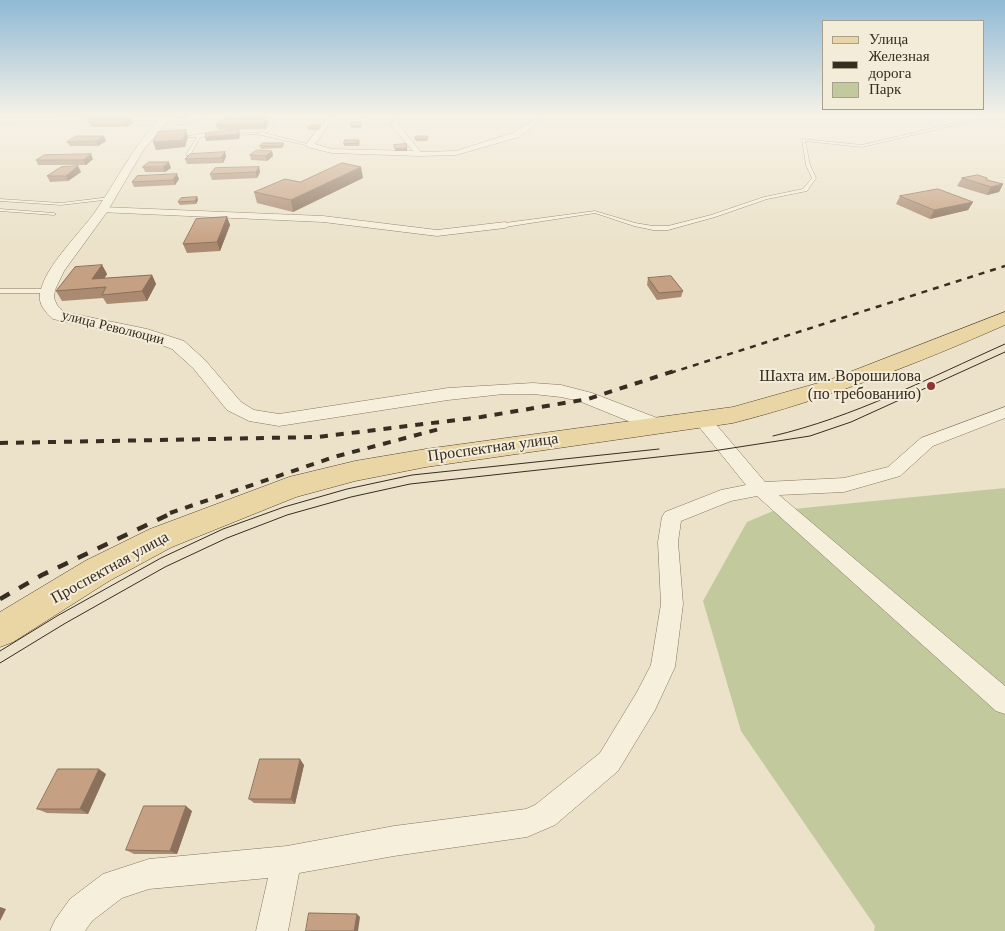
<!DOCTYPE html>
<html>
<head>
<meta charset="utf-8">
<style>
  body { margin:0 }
  #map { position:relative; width:1005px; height:931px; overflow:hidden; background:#ebe2c9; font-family:Georgia,serif }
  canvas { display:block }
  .legend { position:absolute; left:822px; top:20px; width:162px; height:90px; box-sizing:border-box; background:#f3ecd8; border:1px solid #a8a08f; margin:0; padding:6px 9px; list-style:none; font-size:15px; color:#382d21 }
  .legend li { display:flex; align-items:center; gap:10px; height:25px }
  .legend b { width:25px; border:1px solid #a8a08f }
</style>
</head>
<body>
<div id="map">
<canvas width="1005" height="931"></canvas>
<ul class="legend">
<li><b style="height:6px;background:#ead6a4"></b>Улица</li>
<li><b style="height:6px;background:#382d21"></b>Железная дорога</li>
<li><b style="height:14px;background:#c2c99d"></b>Парк</li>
</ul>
</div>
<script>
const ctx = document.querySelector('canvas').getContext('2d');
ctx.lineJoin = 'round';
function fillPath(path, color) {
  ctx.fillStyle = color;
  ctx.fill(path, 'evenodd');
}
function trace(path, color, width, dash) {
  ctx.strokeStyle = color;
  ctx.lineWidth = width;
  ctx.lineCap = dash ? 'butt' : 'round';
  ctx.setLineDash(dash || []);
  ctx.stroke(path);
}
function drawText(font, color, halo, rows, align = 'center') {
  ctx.font = font + ' Georgia,serif';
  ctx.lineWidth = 4;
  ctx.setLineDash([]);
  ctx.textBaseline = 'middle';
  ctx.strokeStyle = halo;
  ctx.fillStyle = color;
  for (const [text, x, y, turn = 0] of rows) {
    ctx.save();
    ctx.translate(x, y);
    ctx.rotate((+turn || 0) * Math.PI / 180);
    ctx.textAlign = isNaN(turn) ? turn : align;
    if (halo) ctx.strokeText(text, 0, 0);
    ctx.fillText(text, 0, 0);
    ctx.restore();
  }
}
const green = new Path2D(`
  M1005,488V931H874L875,926L741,731L703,601L747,522L773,511Z`);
const service = new Path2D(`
  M206,115H210C196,124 174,127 158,123L192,121Z
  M1005,117V119L959,124L862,147L805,141L810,165L816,178L807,191L767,199L715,217L668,230H653L634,226L595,213L505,227L502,225L505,223L595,211L635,223L653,226H668L711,215L764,197L803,189L812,178L806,165L802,139L862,145L959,122Z
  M256,120L276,123L269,131L264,133L312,145L310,146L257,134L200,137L191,154L200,155L198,156L186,155L197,137L145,139L143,138L198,135L200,133L202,134L260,133L267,129L271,124L255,122Z
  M110,197H112V199L61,205L0,201V199L61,203Z
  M0,209L54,213L56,214L54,215L0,211Z
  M0,289H47L50,291L47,293H0Z`);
const minor = new Path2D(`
  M329,115H336L315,144L332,149L413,151L391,125L393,115H399V125L421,152L456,151L513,133L541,115H549L519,137L456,155L419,156L332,153L307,147V143Z
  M168,117L169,118L166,120L0,122V118Z
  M102,207L323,216L437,230L505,222L510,225L505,228L437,236L323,222L99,212L97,210Z
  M1005,407V418L933,446L900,476L844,492L779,495L1005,686V714L996,711L757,496L731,501L681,521L678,542L683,604L675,667L655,710L618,771L555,825L527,837L394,856L299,873L288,931H256L268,878L149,889L122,898L92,921L85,931H50L55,920L70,899L103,874L149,859L287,846L394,826L526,809L535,805L600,753L637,692L651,665L661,604L658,542L662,517L665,512L721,490L746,485L696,423L694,419L696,415L702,414L708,415L765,482L844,478L888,467L921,438Z`);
const tertiary = new Path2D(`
  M164,115H173L144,149L107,212L64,271L55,290L54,298L57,305L64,312L147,329L184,341L205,360L241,402L254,410L279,414L448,388L533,383L561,385L592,393L665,421L668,426L665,431L658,433L579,401L561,397L533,394H504L448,400L279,426L249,421L227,410L193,368L172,349L143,338L53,319C46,313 38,304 40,294C44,266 82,232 97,209C119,177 135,142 164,115Z`);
const primary = new Path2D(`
  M1005,312V325C916,364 827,399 733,423L426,467L355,481L296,497L172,547L109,581L13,642L0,647V612L85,561L150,529L289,477L355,461L426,449L733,407L829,380Z`);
const tram = new Path2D(`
  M773,436C854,417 929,378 1005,344
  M0,651L57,616L161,558L223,529L284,507L347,489L412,475L659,449
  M0,663L64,624L165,567L227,538L287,515L351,497L410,484L713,451L810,436L851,422L1005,352`);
const railFar2 = new Path2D(`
  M670,373L1005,266`);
const railFar1 = new Path2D(`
  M0,443L318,437L481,417L588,399L674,371
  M170,513L334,457L443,428`);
const rail = new Path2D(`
  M0,599L42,575L174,512`);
const wall = new Path2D(`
  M0,115H18L13,118H0Z
  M85,115H129L133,123L126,127H91Z
  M173,115H189L185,119H175Z
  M225,115H274L271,119H267L268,124L265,129L218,130L216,125L226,120Z
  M359,115H368V118H359Z
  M321,125V127L319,130H308V128Z
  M361,125V128H351V126Z
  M428,138L427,141H416L415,139Z
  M106,141L98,146H70L67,142Z
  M360,142L359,146H344V144Z
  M284,143V145L282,148L261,149L260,146Z
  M272,151L273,156L267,161L251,160L250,155Z
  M225,152L226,157L223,163L187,164L185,159Z
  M93,159L86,165H38L36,160Z
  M78,166L81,172L68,181L50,182L47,176Z
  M143,167L171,168L165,172H145Z
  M259,167L260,172L257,178L212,180L210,174Z
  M363,178L293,212L257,203L254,192L300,182Z
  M962,178L987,180L1003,184L999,192L987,195L957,186Z
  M179,179L175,185L134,187L132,182Z
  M900,196L973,202L968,210L930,219L896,204Z
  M197,197L198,200L196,204L180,205L178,202Z
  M227,217L230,225L220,251L187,253L183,244Z
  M102,265L107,274L105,278L152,275L156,284L147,301L107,304L103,298L62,301L56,291Z
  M648,278L683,291L681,297L657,300L647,285Z
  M304,765L295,804L254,803L249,799Z
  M106,774L88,814L47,813L37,809Z
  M192,811L177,854H134L126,850Z`);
const shadedWall = new Path2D(`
  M122,115H129L133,123L126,127Z
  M184,115H189L185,119Z
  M270,115H274L271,119Z
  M267,119L268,124L265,129L263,124Z
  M186,130L188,137L185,147L156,150L153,142Z
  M239,130L240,135L239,139L206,141L205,137Z
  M104,136L106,141L98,146L96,141Z
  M407,148V151H395V149Z
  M272,151L273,156L267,161L266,156Z
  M225,152L226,157L223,163L221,158Z
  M91,154L93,159L86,165L83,160Z
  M169,162L171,168L165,172L163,167Z
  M78,166L81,172L68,181L66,176Z
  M259,167L260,172L257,178L256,172Z
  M361,167L363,178L293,212L291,200Z
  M177,174L179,179L175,185L173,180Z
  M1003,184L999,192L987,195L991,187Z
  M197,197L198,200L196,204L195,201Z
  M973,202L968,210L930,219L934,210Z
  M227,217L230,225L220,251L217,242Z
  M102,265L107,274L97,289L92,279Z
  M152,275L156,284L147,301L142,291Z
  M300,759L304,765L295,804L291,799Z
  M99,769L106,774L88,814L80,809Z
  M186,806L192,811L177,854L170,851Z
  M0,907L6,909L0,921Z
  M357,914L360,917L358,931H354Z`);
const building = new Path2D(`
  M267,119L263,124L216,125L221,120Z
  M361,122V126H351V123Z
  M310,125H321L318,128H308Z
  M186,130L183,140L153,142L158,132Z
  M239,130L238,134L205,137L206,133Z
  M76,136H104L96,141L67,142Z
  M416,136H428L427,139H415Z
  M345,140H359L358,143L344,144Z
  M263,143H284L281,146H260Z
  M406,144L407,148L395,149L394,145Z
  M257,150L272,151L266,156L250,155Z
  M225,152L221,158L185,159L190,154Z
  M91,154L83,160H36L44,155Z
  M149,162H169L163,167H143Z
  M342,163L361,167L291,200L254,192L285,179L300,182Z
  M78,166L66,176H47L61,167Z
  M259,167L256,172L210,174L215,168Z
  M177,174L173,180L132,182L137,176Z
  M978,175L987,178V180L1003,184L991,187L962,178Z
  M938,189L973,202L934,210L900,196Z
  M197,197L195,201L178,202L181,198Z
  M227,217L217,242L183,244L196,219Z
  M102,265L92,279L152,275L142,291L102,295L106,287L56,291L75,267Z
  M671,276L683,291L659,293L648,278Z
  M260,759H300L291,799H249Z
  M58,769H99L80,809H37Z
  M144,806H186L170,851L126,850Z
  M309,913L357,914L354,931H306Z`);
const markers = [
  [931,386,5,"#903534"]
];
const farStreetnames = [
  ["улица Революции",113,328,14]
];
const poiNames = [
  ["Шахта им. Ворошилова",921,377],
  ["(по требованию)",921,395]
];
const streetNames = [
  ["Проспектная улица",493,448,-8],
  ["Проспектная улица",110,568,-29]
];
fillPath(green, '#c2c99d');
trace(service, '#86755f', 1);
trace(minor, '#86755f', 1);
trace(tertiary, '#86755f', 1);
trace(primary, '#544332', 1);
fillPath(service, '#f6efdb');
fillPath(minor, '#f6efdb');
fillPath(tertiary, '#f6efdb');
fillPath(primary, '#ead6a4');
trace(tram, '#382d21', 1);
trace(railFar2, '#382d21', 2.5, [6, 6]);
trace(railFar1, '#382d21', 4, [8, 8]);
trace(rail, '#382d21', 4.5, [11, 11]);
fillPath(wall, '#aa8a70');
fillPath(shadedWall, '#8b705b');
fillPath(building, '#c6a082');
trace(building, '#8b705b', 1);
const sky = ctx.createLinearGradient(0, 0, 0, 246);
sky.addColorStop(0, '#8fb9d6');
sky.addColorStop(0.47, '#f6f2e7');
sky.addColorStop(1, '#f6f2e700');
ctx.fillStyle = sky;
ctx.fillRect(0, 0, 1005, 246);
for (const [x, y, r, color] of markers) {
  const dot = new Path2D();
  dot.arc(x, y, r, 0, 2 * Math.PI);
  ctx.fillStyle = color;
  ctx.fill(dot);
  trace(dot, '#f3ecd8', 2);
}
drawText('14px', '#382d21', '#f3ecd8', farStreetnames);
drawText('16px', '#382d21', '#f3ecd8', poiNames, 'right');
drawText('16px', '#382d21', '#f3ecd8', streetNames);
</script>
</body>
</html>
